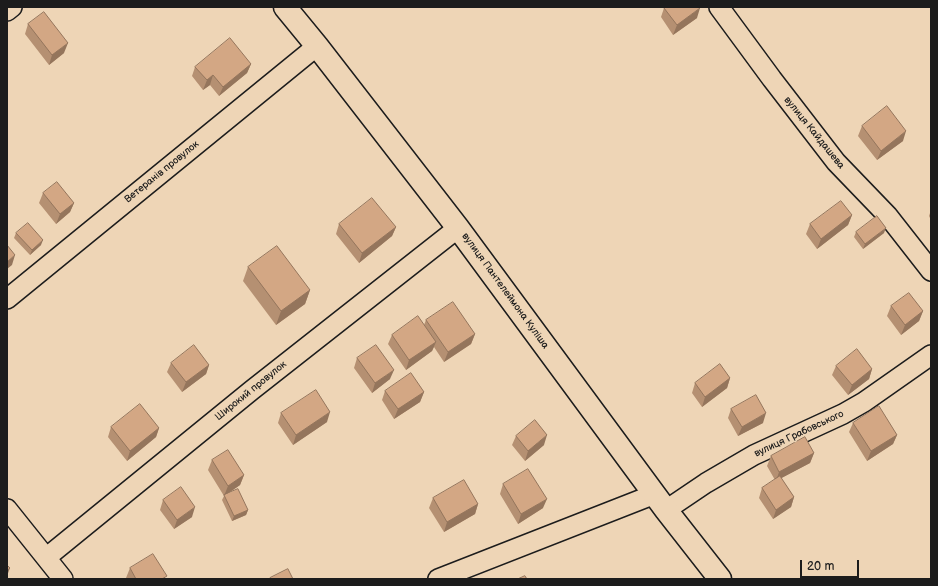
<!DOCTYPE html>
<html>
<head>
<meta charset="utf-8">
<style>
  body { margin:0 }
  #map { position:relative; width:938px; height:586px; overflow:hidden; background:#eed5b6; font-family:"Balsamiq Sans",sans-serif }
  canvas { display:block }
  .frame { position:absolute; inset:0; border:8px solid #1c1c1c; pointer-events:none }
  .scale { position:absolute; left:800px; top:560px; width:59px; height:18px; box-sizing:border-box; border:2px solid #1c1c1c; border-top:0; padding-left:5px; font-size:12px; line-height:14px; white-space:nowrap; color:#1c1c1c; -webkit-text-stroke:3px #eed5b6; paint-order:stroke }
</style>
</head>
<body>
<div id="map">
<canvas width="938" height="586"></canvas>
<div class="frame"></div>
<div class="scale">20 m</div>
</div>
<script>
const ctx = document.querySelector('canvas').getContext('2d');
ctx.lineJoin = 'round';
function trace(path, color, width, dash) {
  ctx.strokeStyle = color;
  ctx.lineWidth = width;
  ctx.lineCap = dash ? 'butt' : 'round';
  ctx.setLineDash(dash || []);
  ctx.stroke(path);
}
function fillPath(path, color) {
  ctx.fillStyle = color;
  ctx.fill(path, 'evenodd');
}
function drawText(font, color, halo, rows, align = 'center') {
  ctx.font = font + ' "Balsamiq Sans",sans-serif';
  ctx.lineWidth = 3;
  ctx.setLineDash([]);
  ctx.textBaseline = 'middle';
  ctx.strokeStyle = halo;
  ctx.fillStyle = color;
  for (const [text, x, y, turn = 0] of rows) {
    ctx.save();
    ctx.translate(x, y);
    ctx.rotate((+turn || 0) * Math.PI / 180);
    ctx.textAlign = isNaN(turn) ? turn : align;
    if (halo) ctx.strokeText(text, 0, 0);
    ctx.fillText(text, 0, 0);
    ctx.restore();
  }
}
const minor = new Path2D(`
  M719,7L772,79L836,162L888,216L931,271
  M7,11L12,7
  M7,299L317,46
  M7,509L63,579
  M666,510L706,483L754,455L843,414L864,402L931,355
  M47,557L252,390L458,228
  M438,579L655,494`);
const tertiary = new Path2D(`
  M285,7L317,46L458,228L666,510L720,579`);
const wall = new Path2D(`
  M664,8L697,18L673,35L661,17Z
  M28,24L64,53L49,65L25,34Z
  M251,64L247,73L219,96L210,85L203,90L192,76L195,67Z
  M862,126L903,141L877,160L858,136Z
  M43,193L74,203L70,212L56,224L39,203Z
  M931,210V220L929,216Z
  M852,215L848,225L817,249L806,234L810,224Z
  M339,224L396,227L392,236L359,263L336,234Z
  M856,232L884,233L863,249L854,237Z
  M16,233L41,245L30,255L14,238Z
  M248,267L310,290L305,304L276,325L243,281Z
  M891,306L923,311L919,321L901,335L887,316Z
  M426,320L475,334L471,344L444,362L434,347L432,351L406,370L388,344L392,335L424,325Z
  M357,358L390,379L372,393L354,368Z
  M171,363L209,365L206,374L182,392L167,372Z
  M836,366L872,369L869,379L848,395L832,375Z
  M730,378L727,388L702,407L692,393L695,383Z
  M385,391L424,392L420,402L394,419L382,400Z
  M731,409L763,423L738,436L728,418Z
  M281,413L327,422L293,445L278,423Z
  M853,423L897,435L893,444L867,461L849,432Z
  M111,427L159,428L156,437L127,461L108,437Z
  M516,436L544,445L525,461L512,445Z
  M814,453L810,463L781,478L794,497L791,507L773,519L759,498L762,488L775,480L767,466L771,456Z
  M212,460L244,475L240,485L226,495L248,510L246,515L232,521L222,500L224,496L208,470Z
  M503,484L543,508L518,524L500,494Z
  M433,498L478,504L475,514L444,532L429,508Z
  M163,500L192,517L174,529L160,510Z
  M130,568L166,579H127L126,578Z`);
const shadedWall = new Path2D(`
  M700,8L697,18L673,35L677,25Z
  M68,43L64,53L49,65L52,55Z
  M251,64L247,73L219,96L223,87Z
  M213,75L210,85L203,90L207,80Z
  M906,131L903,141L877,160L881,151Z
  M74,203L70,212L56,224L60,214Z
  M852,215L848,225L817,249L821,239Z
  M396,227L392,236L359,263L362,253Z
  M886,228L884,233L863,249L865,244Z
  M43,240L41,245L30,255L32,250Z
  M15,255L12,265L7,269V262Z
  M310,290L305,304L276,325L281,311Z
  M923,311L919,321L901,335L905,325Z
  M475,334L471,344L444,362L448,352Z
  M436,342L432,351L406,370L409,360Z
  M209,365L206,374L182,392L186,382Z
  M872,369L869,379L848,395L852,385Z
  M394,370L390,379L372,393L375,383Z
  M730,378L727,388L702,407L705,397Z
  M424,392L420,402L394,419L398,409Z
  M330,412L327,422L293,445L296,435Z
  M766,413L763,423L738,436L742,427Z
  M159,428L156,437L127,461L130,451Z
  M547,435L544,445L525,461L528,451Z
  M897,435L893,444L867,461L871,451Z
  M814,453L810,463L776,481L779,472Z
  M244,475L240,485L224,496L228,486Z
  M794,497L791,507L773,519L776,510Z
  M547,499L543,508L518,524L521,514Z
  M478,504L475,514L444,532L447,522Z
  M195,507L192,517L174,529L177,520Z
  M248,510L246,515L232,521L234,516Z
  M10,568L7,576V571Z`);
const building = new Path2D(`
  M665,7H699L700,8L677,25L664,8Z
  M44,12L68,43L52,55L28,24Z
  M230,38L251,64L223,87L213,75L207,80L195,67Z
  M887,106L906,131L881,151L862,126Z
  M57,182L74,203L60,214L43,193Z
  M372,198L396,227L362,253L339,224Z
  M841,201L852,215L821,239L810,224Z
  M877,216L886,228L865,244L856,232Z
  M28,223L43,240L32,250L16,233Z
  M7,245L15,255L7,262Z
  M277,246L310,290L281,311L248,267Z
  M909,293L923,311L905,325L891,306Z
  M453,302L475,334L448,352L426,320Z
  M418,316L436,342L409,360L392,335Z
  M194,345L209,365L186,382L171,363Z
  M376,345L394,370L375,383L357,358Z
  M857,349L872,369L852,385L836,366Z
  M720,364L730,378L705,397L695,383Z
  M411,373L424,392L398,409L385,391Z
  M316,390L330,412L296,435L281,413Z
  M756,395L766,413L742,427L731,409Z
  M140,404L159,428L130,451L111,427Z
  M879,406L897,435L871,451L853,423Z
  M535,420L547,435L528,451L516,436Z
  M805,437L814,453L779,472L771,456Z
  M228,450L244,475L228,486L212,460Z
  M528,469L547,499L521,514L503,484Z
  M780,476L794,497L776,510L762,488Z
  M464,480L478,504L447,522L433,498Z
  M181,487L195,507L177,520L163,500Z
  M238,489L248,510L234,516L224,495Z
  M153,554L167,576L162,579H136L130,568Z
  M7,565L10,568L7,571Z
  M288,569L293,579H270V578Z
  M525,576L527,579H518Z`);
const streetNames = [
  ["вулиця Кайдашева",814,133,51],
  ["Ветеранів провулок",162,172,-39],
  ["вулиця Пантелеймона Куліша",505,291,54],
  ["Широкий провулок",251,391,-39],
  ["вулиця Грабовського",799,434,-25]
];
trace(minor, '#1c1c1c', 22);
trace(tertiary, '#1c1c1c', 25);
trace(minor, '#eed5b6', 19);
trace(tertiary, '#eed5b6', 22);
fillPath(wall, '#b59072');
fillPath(shadedWall, '#94755c');
fillPath(building, '#d3a784');
trace(building, '#94755c', 1);
drawText('10px', '#1c1c1c', '#eed5b6', streetNames);
</script>
</body>
</html>
